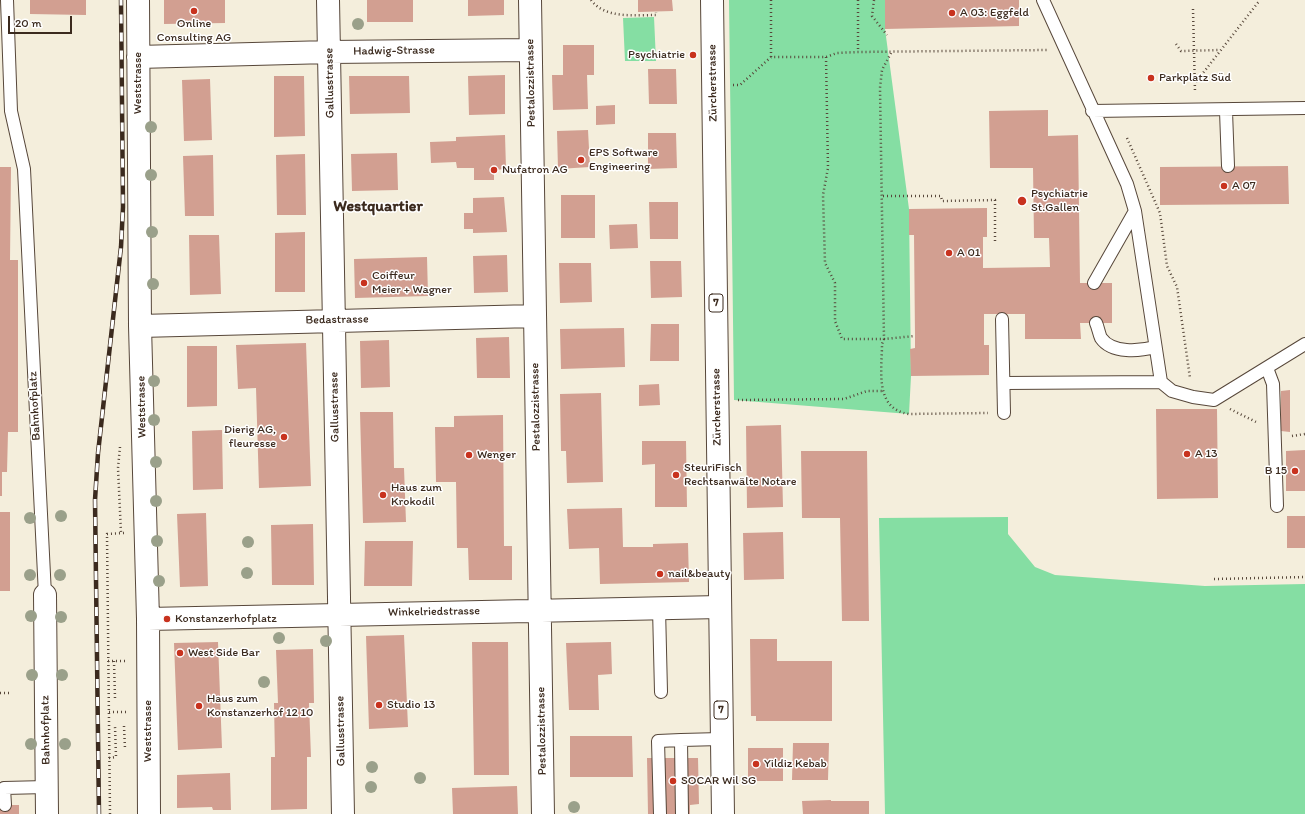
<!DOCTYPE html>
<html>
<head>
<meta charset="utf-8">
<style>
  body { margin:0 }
  #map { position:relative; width:1305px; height:814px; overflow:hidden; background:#f4eedc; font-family:Itim,sans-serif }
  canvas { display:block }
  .scale { position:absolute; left:8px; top:16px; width:64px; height:18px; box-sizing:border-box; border:2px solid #3b2a1e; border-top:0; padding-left:5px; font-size:12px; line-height:14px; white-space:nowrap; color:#3b2a1e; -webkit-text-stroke:3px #fff; paint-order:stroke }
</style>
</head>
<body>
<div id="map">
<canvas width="1305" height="814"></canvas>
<div class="scale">20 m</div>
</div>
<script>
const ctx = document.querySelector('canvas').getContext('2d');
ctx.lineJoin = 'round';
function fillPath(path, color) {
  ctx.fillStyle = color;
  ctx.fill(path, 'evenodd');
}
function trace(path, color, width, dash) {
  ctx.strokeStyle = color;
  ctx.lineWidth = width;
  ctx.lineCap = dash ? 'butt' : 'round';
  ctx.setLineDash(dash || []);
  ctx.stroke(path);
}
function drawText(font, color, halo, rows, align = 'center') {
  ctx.font = font + ' Itim,sans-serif';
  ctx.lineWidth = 3;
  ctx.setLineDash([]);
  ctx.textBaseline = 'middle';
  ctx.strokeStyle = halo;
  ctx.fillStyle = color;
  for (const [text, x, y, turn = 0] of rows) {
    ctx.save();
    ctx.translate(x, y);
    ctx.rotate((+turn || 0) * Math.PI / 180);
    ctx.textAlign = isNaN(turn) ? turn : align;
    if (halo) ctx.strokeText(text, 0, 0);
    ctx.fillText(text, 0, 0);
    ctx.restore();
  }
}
const green = new Path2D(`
  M729,0H885V29L909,209L911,376L909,414L734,400Z
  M654,17L656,61H625L623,18Z
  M1008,517V534L1035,567L1055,575L1205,586L1305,584V814H885L879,518Z`);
const building = new Path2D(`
  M30,0H86V15L30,14Z
  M164,0H225V23L164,24Z
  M367,0H413V22H367Z
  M468,0H504V15L468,16Z
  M638,0H672L673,11L638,12Z
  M885,0H1019V26L885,29Z
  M563,45H594V75H587L588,109L553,110L552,75H563Z
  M648,69H676L677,104H649Z
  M505,75V114L469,115L468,76Z
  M274,76H304L305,136L274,137Z
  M349,76H409L410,113L350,114Z
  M210,79L212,140L184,141L182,80Z
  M615,105V124L596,125V106Z
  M1048,110V136L1078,135L1080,283H1112V323H1080L1081,339H1025V314H984V345H989V375L911,376L910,349L915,348V336L914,235H909V209L987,208V237H983V268L1050,267L1049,238H1034L1033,168H990L989,111Z
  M588,130L590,167L558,169L557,131Z
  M648,133H676L677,168L648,169Z
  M505,135L506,169L494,170V180H474V168H457L456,162L431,163L430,142L456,141V137Z
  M397,153L398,190L352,191L351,154Z
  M305,154L306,215H277L276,155Z
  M213,155L214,216H185L183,156Z
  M1288,166L1289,204L1160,205V167Z
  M0,167H11L10,260H18V432H8L7,472H2V496H0Z
  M561,195H595V238H561Z
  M504,197L507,232L473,233V229H464V213H473V198Z
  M649,202H678V239H650Z
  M637,224L638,248L610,249L609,225Z
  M305,232V292H275V233Z
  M189,235H219L221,294L190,295Z
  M507,255L508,292L474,293L473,256Z
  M427,257L428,296L355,298L354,259Z
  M650,261H681L682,297L651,298Z
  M559,263H591L592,302L560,303Z
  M651,324H679V361H650Z
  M624,328L625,367L561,369L560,329Z
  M509,337L510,378H477L476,338Z
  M389,340L390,387L361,388L360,341Z
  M306,343L311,486L259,488L256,388L238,389L236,345Z
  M187,346H217V406L187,407Z
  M659,384L660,405L639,406V385Z
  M1290,390V432L1281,431V391Z
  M601,393L603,482L567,483L566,451H561L560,394Z
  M1156,409H1217L1218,498L1157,499Z
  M360,412H393L394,468H404L406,522L363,523Z
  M503,415L504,546H512V580H469L468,548H457L456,482H436L435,427H454V416Z
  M781,425L783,507L747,508L746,426Z
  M222,430L223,489L193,490L192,431Z
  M642,441H686L687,507H655V464L642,465Z
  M1305,450V491H1286V451Z
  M801,451H867L869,621H842L840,518H802Z
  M622,508L623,547H653V544L688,543L689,582L600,584L599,548L569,549L567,509Z
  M0,512H10V591H0Z
  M206,513L208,586L180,587L177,514Z
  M1287,516H1305V548H1287Z
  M313,524L314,585H272L271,525Z
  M783,532L784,579L744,580L743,533Z
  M365,541H413L412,586H364Z
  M404,635L408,727L369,729L366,636Z
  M750,639H777V661H832V721H756V716H751Z
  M218,642L222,748L178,750L174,643Z
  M472,642H508L509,775H474Z
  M611,642L612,674L598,675L599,710H569L566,643Z
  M313,649L314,703H309L311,757H307V809L271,810V757H275L274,703H278L276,650Z
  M570,736H632L633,777H570Z
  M793,743H829L828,780H792Z
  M748,748H783V781H748Z
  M647,758H698L699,804L690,805V814H648Z
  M230,773L231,810H213L212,807L177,808V775Z
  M517,786L518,814H453L452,788Z
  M831,800V801H869V814H803L802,801Z
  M0,805H19V814H0Z`);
const path = new Path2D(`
  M591,0C605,19 635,15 656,15V12
  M771,0V57
  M858,0V52
  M874,0L872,16L887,35
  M1193,9L1195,92
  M1176,44L1181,51L1220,50
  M891,53L882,70L880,88L884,339L915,336
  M826,57L828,168L823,195L825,263L835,283V321L842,339H884L882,344C882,370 874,409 909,414L988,413
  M1196,82L1260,0
  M733,85H740L771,57H826L837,53L858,52L1047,50
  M1127,138L1160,213L1167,266L1177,287L1190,378
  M883,196H941L942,201L995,200V243
  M738,400L844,399L867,391H882
  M1230,409L1258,423
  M1292,436L1305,434
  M120,447L118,468L121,533
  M1214,579L1305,577
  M108,661H127
  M114,661L115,698
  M0,693H10
  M109,712H128
  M124,726L125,749
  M109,758L116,757L115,726
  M110,814L107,534L125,533`);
const service = new Path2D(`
  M7,0L11,111L24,169L45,595
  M1043,0L1127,184L1135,211L1161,382L1172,391L1193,397L1214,400L1305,344
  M1092,111L1305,108
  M1226,111L1228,166
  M1094,283L1135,211
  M1002,319L1004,413
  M1096,323C1098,327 1099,334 1101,338C1112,354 1140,351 1155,347
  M1267,368L1273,384L1277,506
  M1004,383L1161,382
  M659,608L661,692
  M5,805L4,788L46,787
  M660,814L658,741L681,740
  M682,814L681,740L721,739`);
const minor = new Path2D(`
  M138,0L140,326L148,619L149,814
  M328,0L343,814
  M530,0L543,814
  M138,57L329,52L530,50
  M140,326L534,316
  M45,595L47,814
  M148,619L720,607`);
const primary = new Path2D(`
  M712,0L723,814`);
const rail = new Path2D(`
  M99,814L95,500L98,453L121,247L123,207L121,0`);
const trees = [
  [358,24],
  [151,127],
  [151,175],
  [152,232],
  [153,284],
  [154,381],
  [154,420],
  [156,462],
  [156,501],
  [61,516],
  [30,518],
  [157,541],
  [248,542],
  [247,573],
  [30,575],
  [60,575],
  [159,581],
  [31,616],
  [61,617],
  [279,638],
  [326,641],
  [32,675],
  [62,675],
  [264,682],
  [31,744],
  [65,744],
  [372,767],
  [420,778],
  [371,787],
  [574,807]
];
const markers = [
  [194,11,4,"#c8321e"],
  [952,13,4,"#c8321e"],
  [693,55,4,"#c8321e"],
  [1151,78,4,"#c8321e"],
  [581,160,4,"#c8321e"],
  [494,170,4,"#c8321e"],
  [1224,186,4,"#c8321e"],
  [1022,201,5,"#c8321e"],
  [949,253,4,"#c8321e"],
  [364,283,4,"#c8321e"],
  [284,437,4,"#c8321e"],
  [1187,454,4,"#c8321e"],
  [469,455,4,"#c8321e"],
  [1295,471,4,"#c8321e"],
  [676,475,4,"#c8321e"],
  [383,495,4,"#c8321e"],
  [660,574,4,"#c8321e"],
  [167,619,4,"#c8321e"],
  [180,653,4,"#c8321e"],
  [379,705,4,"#c8321e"],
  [199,706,4,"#c8321e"],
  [756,764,4,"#c8321e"],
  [673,781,4,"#c8321e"]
];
const shields = [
  [716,303,14],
  [721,710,14]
];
const shieldNames = [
  ["7",716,303],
  ["7",721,710]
];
const poiNames = [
  ["A 03: Eggfeld",960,13],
  ["Online",194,24,"center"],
  ["Consulting AG",194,38,"center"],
  ["Psychiatrie",685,55,"right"],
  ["Parkplatz Süd",1159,78],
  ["EPS Software",589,153],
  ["Engineering",589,167],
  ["Nufatron AG",502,170],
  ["A 07",1232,186],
  ["Psychiatrie",1031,194],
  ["St.Gallen",1031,208],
  ["A 01",957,253],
  ["Coiffeur",372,276],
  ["Meier + Wagner",372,290],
  ["Dierig AG,",276,430,"right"],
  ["fleuresse",276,444,"right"],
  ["A 13",1195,454],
  ["Wenger",477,455],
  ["SteuriFisch",684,468],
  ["Rechtsanwälte Notare",684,482],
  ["B 15",1287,471,"right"],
  ["Haus zum",391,488],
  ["Krokodil",391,502],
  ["nail&beauty",668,574],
  ["Konstanzerhofplatz",175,619],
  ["West Side Bar",188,653],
  ["Haus zum",207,699],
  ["Konstanzerhof 12 10",207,713],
  ["Studio 13",387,705],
  ["Yildiz Kebab",764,764],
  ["SOCAR Wil SG",681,781]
];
const streetNames = [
  ["Hadwig-Strasse",394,51,-1],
  ["Weststrasse",138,83,-90],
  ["Gallusstrasse",330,83,-91],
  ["Pestalozzistrasse",531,83,-91],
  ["Zürcherstrasse",713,83,-91],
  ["Bedastrasse",337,320,-1],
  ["Bahnhofplatz",35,406,-93],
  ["Weststrasse",142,407,-91],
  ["Gallusstrasse",335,407,-91],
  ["Pestalozzistrasse",536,407,-91],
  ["Zürcherstrasse",717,407,-91],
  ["Winkelriedstrasse",434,612,-1],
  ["Bahnhofplatz",46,730,-91],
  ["Weststrasse",148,731,-90],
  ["Gallusstrasse",341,731,-91],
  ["Pestalozzistrasse",542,731,-91]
];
const districtNames = [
  ["Westquartier",378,207]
];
fillPath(green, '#85dea3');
fillPath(building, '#d29f91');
trace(service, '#57473a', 14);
trace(minor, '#57473a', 24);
trace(primary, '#57473a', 24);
trace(path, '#57473a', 2.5, [1, 3]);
trace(service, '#fff', 12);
trace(minor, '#fff', 22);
trace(primary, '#fff', 22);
trace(rail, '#3b2a1e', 4.5);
trace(rail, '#fff', 3, [9]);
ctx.fillStyle = '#9aa08a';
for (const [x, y] of trees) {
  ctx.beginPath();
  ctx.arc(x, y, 6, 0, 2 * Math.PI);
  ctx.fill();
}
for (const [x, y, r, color] of markers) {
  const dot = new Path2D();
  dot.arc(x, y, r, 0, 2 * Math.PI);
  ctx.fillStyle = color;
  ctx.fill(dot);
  trace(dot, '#fff', 1.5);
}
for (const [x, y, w] of shields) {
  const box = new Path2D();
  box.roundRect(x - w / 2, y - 9, w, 18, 3);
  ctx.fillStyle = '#fff';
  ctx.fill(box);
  trace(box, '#3b2a1e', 1);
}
drawText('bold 11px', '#3b2a1e', null, shieldNames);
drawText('12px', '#3b2a1e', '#fff', poiNames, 'left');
drawText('12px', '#3b2a1e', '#fff', streetNames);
drawText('bold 16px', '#3b2a1e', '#fff', districtNames);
</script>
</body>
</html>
